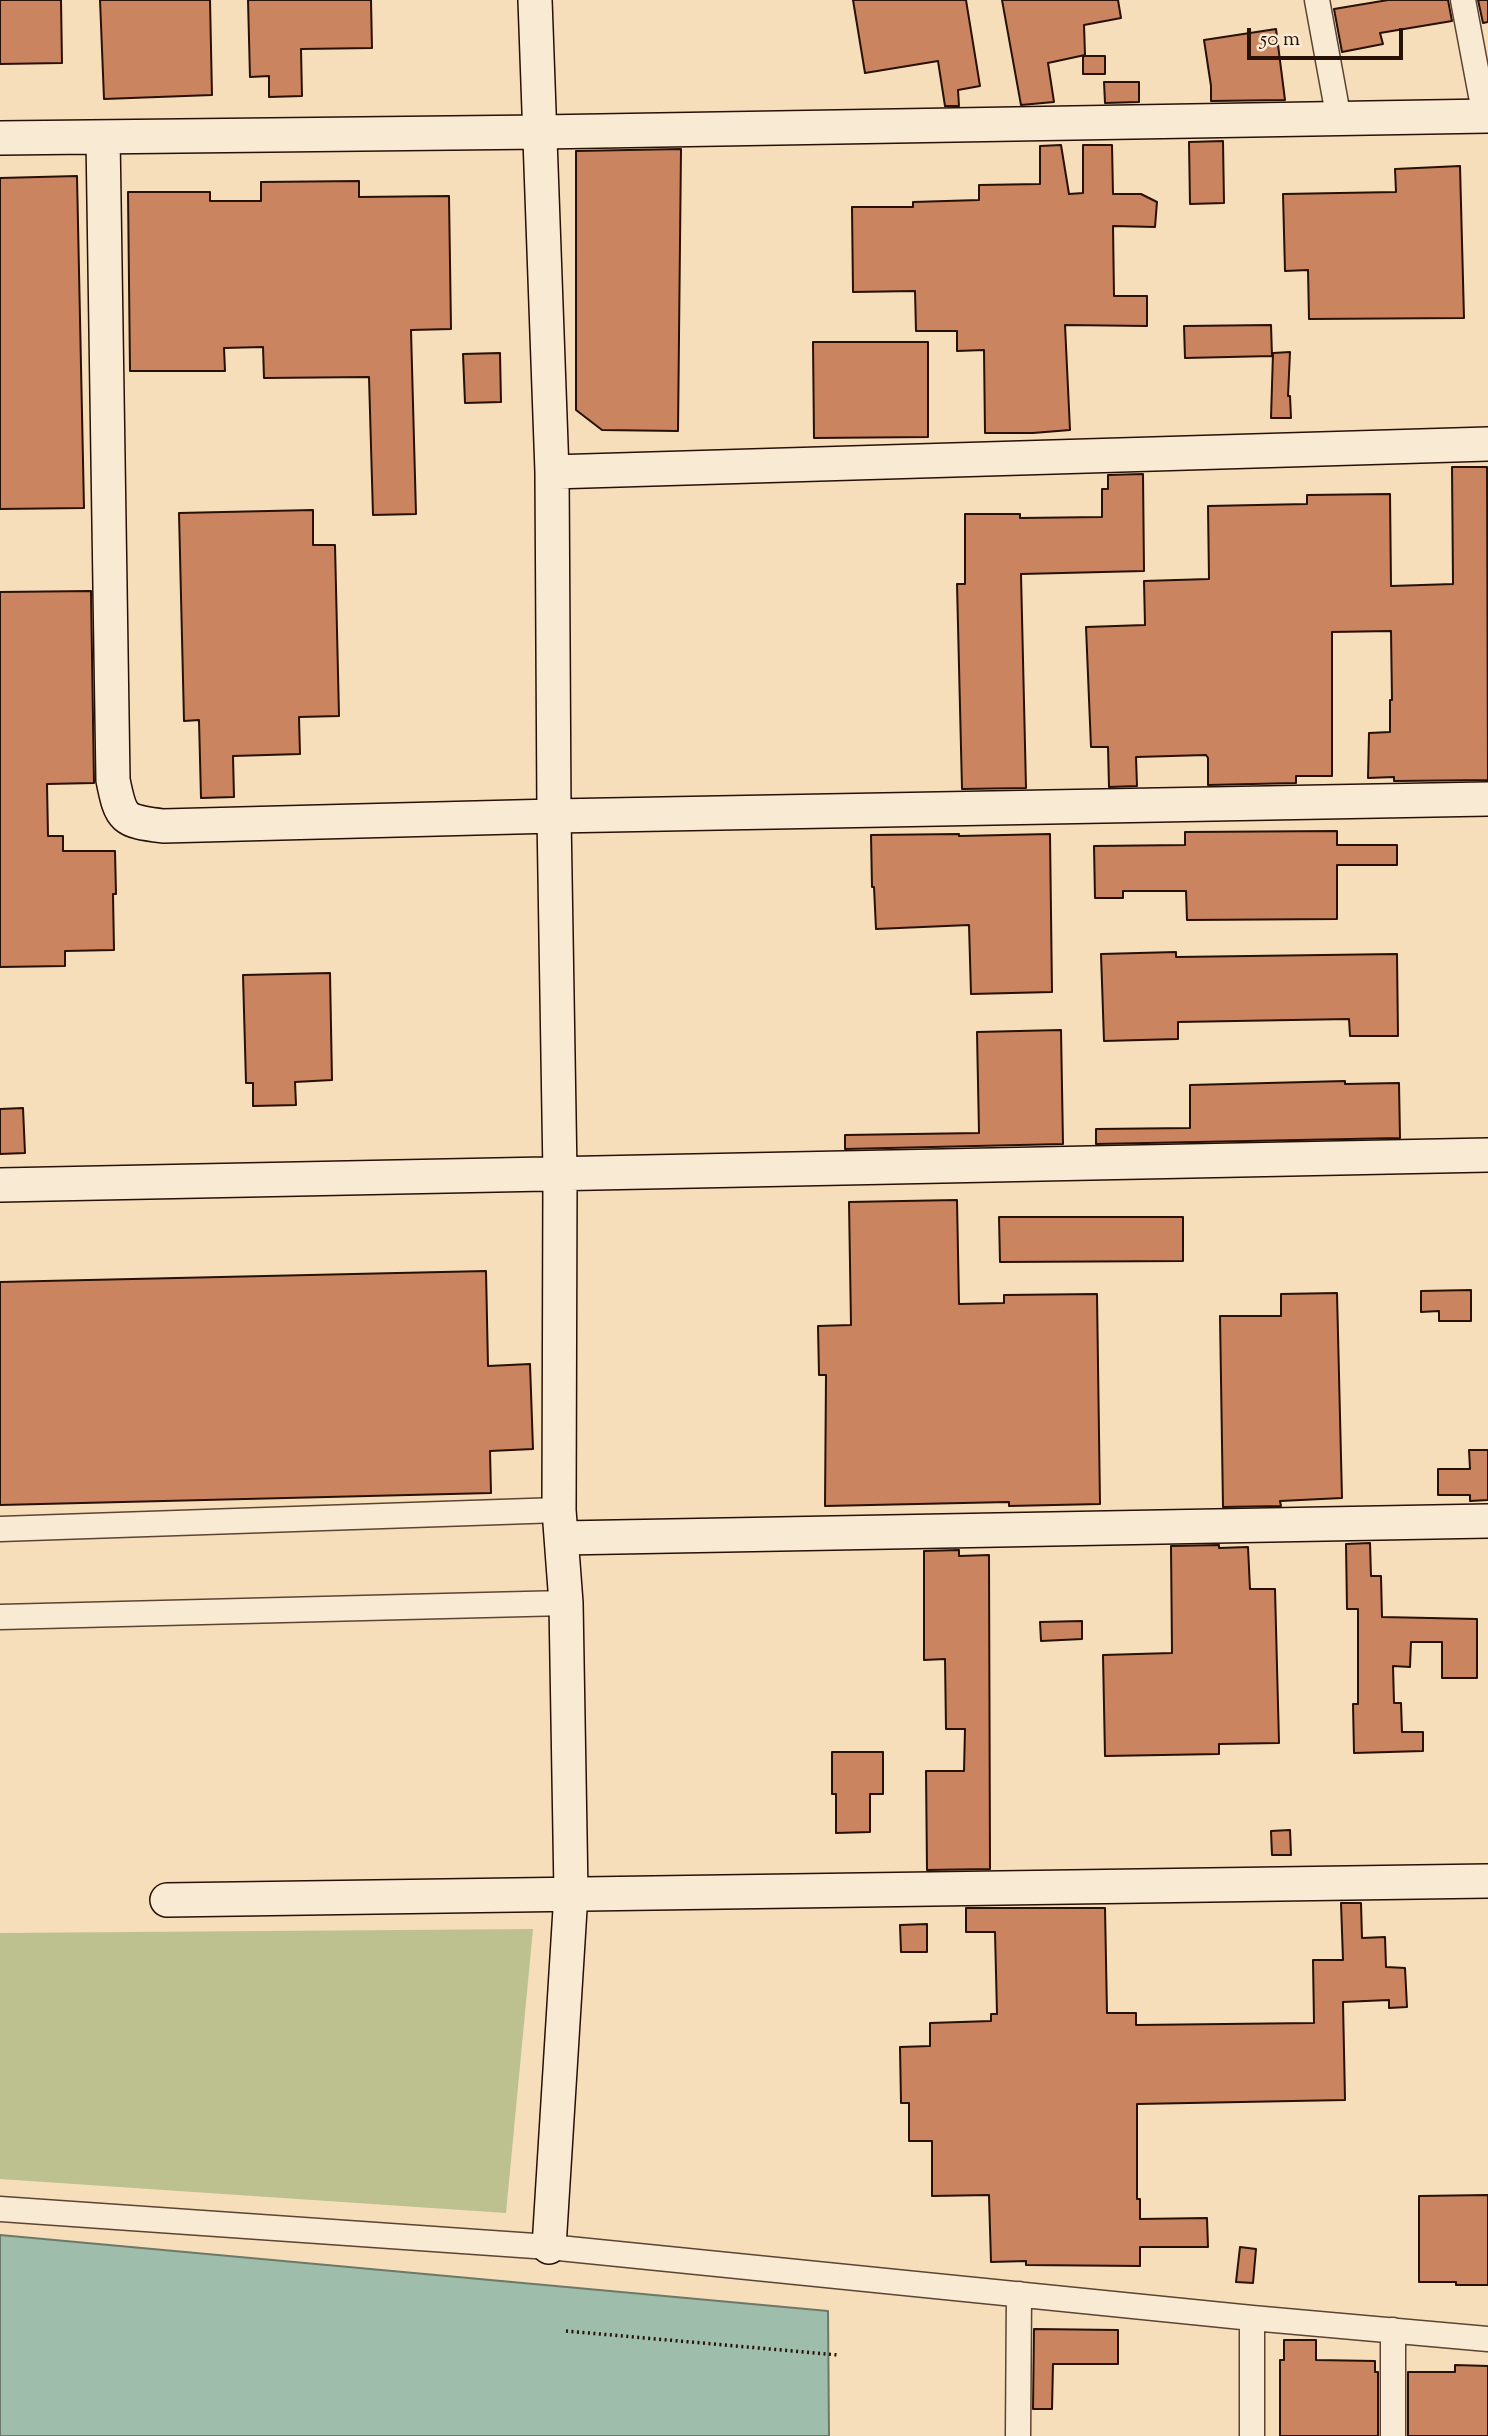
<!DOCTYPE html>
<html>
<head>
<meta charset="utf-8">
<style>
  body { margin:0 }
  #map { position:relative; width:1488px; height:2436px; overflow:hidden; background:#f6debb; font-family:"Sorts Mill Goudy",serif }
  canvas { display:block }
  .scale { position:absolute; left:1247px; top:28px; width:156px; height:32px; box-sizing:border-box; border:4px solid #271005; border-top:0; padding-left:9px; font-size:21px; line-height:24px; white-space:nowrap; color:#271005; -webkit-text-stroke:5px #f9ead3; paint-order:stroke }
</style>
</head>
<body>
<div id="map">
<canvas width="1488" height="2436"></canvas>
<div class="scale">50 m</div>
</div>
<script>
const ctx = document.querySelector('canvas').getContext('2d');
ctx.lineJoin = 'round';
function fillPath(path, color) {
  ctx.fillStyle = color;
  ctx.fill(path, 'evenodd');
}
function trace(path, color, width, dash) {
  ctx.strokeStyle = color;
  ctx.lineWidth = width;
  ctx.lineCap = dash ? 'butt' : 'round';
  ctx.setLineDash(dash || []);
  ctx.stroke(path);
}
const green = new Path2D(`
  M533,1929L506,2213L0,2179V1933Z`);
const water = new Path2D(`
  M0,2235L828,2311L829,2436H0Z`);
const building = new Path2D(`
  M0,0H61L62,63L0,64Z
  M100,0H210L212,95L104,99Z
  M248,0H371L372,48L301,49L302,96L269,97V76L250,77Z
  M853,0H966L980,86L958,90L959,106H945L938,61L865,73Z
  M1002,0H1118L1121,18L1084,25L1085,55L1048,63L1054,102L1021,105Z
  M1388,0H1448L1452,21L1380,33L1383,44L1342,52L1334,9Z
  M1478,0H1488V22L1483,23Z
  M1276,29L1285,100L1211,101V86L1204,40Z
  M1083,56H1105V74H1083Z
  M1104,82H1139V102L1105,103Z
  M1223,141L1224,203L1190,204L1189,142Z
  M1061,145L1069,194L1083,193V145H1112L1113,194H1141L1157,202L1155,227L1113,226L1114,296H1147V326L1065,325L1070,430L1033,433H985L984,350L957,351V331H916L915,291L853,292L852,207H913V202L979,200V185L1040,184V146Z
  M681,149L678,431L602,430L576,410V151Z
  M1460,166L1464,318L1309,319L1308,270L1285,271L1283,194L1396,192L1395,169Z
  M77,176L84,508L0,509V178Z
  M359,181V197L449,196L451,329L411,330L416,514L373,515L369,377L264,378L263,347L224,348L225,371H130L128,192H210V201H261V182Z
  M1271,325L1272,356L1185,358L1184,326Z
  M813,342H928V437L814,438Z
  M1290,352L1288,396H1290L1291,418H1271L1273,353Z
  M500,353L501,402L465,403L463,354Z
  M1452,467H1487L1488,780L1394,781V777L1368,778L1369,733L1390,732V700H1392L1391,631L1332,632V776H1296V783L1208,785V758L1206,755L1136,757L1137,786L1109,787L1108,747H1091L1086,627L1145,625L1144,581L1209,579L1208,506L1307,504V495L1390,494L1391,586L1453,584Z
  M1143,474L1144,571L1021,574L1026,788L962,789L957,584H965V514H1020V518L1102,517V489H1108V475Z
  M313,510V545H335L339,716L299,717L300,754L233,756L234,797L201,798L199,720L184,721L179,513Z
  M91,591L94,783L47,784L48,836H63V851H115L116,894H113L114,950L65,951V966L0,967V592Z
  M1337,831V845H1397V865H1337V919L1187,920L1186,891H1123V898H1095L1094,846L1185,845V832Z
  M959,834V836L1050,834L1052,992L971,994L969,925L876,929L874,887H872L871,835Z
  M1176,952V957L1397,954L1398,1036H1350L1349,1019L1178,1022V1039L1104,1041L1101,954Z
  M330,973L332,1080L295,1082L296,1105L253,1106V1083H246L243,975Z
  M1061,1030L1063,1144L845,1149V1135L979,1133L977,1032Z
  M1345,1081V1084L1399,1083L1400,1138L1096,1144V1129L1190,1128V1085Z
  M23,1108L25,1153L0,1154V1109Z
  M957,1200L959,1304L1004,1303V1295L1097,1294L1100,1504L1009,1506V1502L825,1506L826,1375H819L818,1326L851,1325L849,1202Z
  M999,1217H1183V1261L1000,1262Z
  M486,1271L488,1366L530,1364L533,1449L490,1451L491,1493L0,1505V1282Z
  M1471,1290V1321H1439V1311L1421,1312V1291Z
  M1337,1293L1342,1498L1280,1501L1281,1506L1223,1507L1220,1316H1281V1294Z
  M1469,1450H1488V1500L1470,1501V1495H1438V1469H1470Z
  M1370,1543L1371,1576H1381L1382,1617L1477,1619V1678H1442V1642H1411L1410,1667L1393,1666L1394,1703H1401L1402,1732H1423V1751L1354,1753L1353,1704H1358V1609H1347L1346,1544Z
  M1219,1545V1548L1248,1547L1250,1589H1275L1279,1743L1219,1744V1754L1105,1756L1103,1655L1172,1653L1171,1546Z
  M959,1550V1556L989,1555L990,1869L927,1870L926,1771H964L965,1729H946L945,1659L924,1660V1551Z
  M1082,1621V1639L1041,1641L1040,1622Z
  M832,1752H883V1794H870V1832L836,1833V1794H832Z
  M1290,1830L1291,1855H1272L1271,1831Z
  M1341,1903H1361L1362,1938L1385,1937L1386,1967L1405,1968L1407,2007L1389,2008V2000L1343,2002L1345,2100L1137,2104V2199H1140V2219L1207,2218L1208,2247H1140V2266L1026,2265V2261L991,2262L989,2195L932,2196V2141H909V2103H901L900,2047L930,2046V2023L991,2021V2014H997L995,1932H966V1908H1105L1107,2013H1136V2025L1314,2023L1313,1960H1343Z
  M927,1924V1952H901L900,1925Z
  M1488,2195V2285H1456V2282H1419V2196Z
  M1240,2247L1256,2249L1253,2283L1236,2282Z
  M1034,2329L1118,2330V2364H1053L1052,2409H1033Z
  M1284,2340H1316V2360L1375,2361V2372H1378V2436H1280V2360H1284Z
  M1455,2365L1488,2366V2436H1408V2372H1455Z`);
const path = new Path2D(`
  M566,2331L838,2355`);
const street = new Path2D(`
  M1317,0L1339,120
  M1463,0L1485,117
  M0,1529L559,1510
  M0,1617L566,1603
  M0,2209L549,2247L1252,2318L1488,2339
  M1252,2318V2436
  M1018,2436L1019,2294
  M1393,2436V2330`);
const secondary = new Path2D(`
  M535,0L552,472L554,816L560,1175L559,1510L566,1603L571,1893L549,2247
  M103,137L113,780C121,820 123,821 163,826L554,816L1488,799
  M0,138L541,132L1488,116
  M552,472L1488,444
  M0,1185L1488,1155
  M562,1538L1488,1521
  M167,1900L1488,1881`);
fillPath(green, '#bdc190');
fillPath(water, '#9ebdaa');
trace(water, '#6e7868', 2);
fillPath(building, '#ca845f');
trace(building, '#271005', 2);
trace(street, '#5b4432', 27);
trace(secondary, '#271005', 36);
trace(path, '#271005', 3.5, [2, 3.5]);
trace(street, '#f9ead3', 24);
trace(secondary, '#f9ead3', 33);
</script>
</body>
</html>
